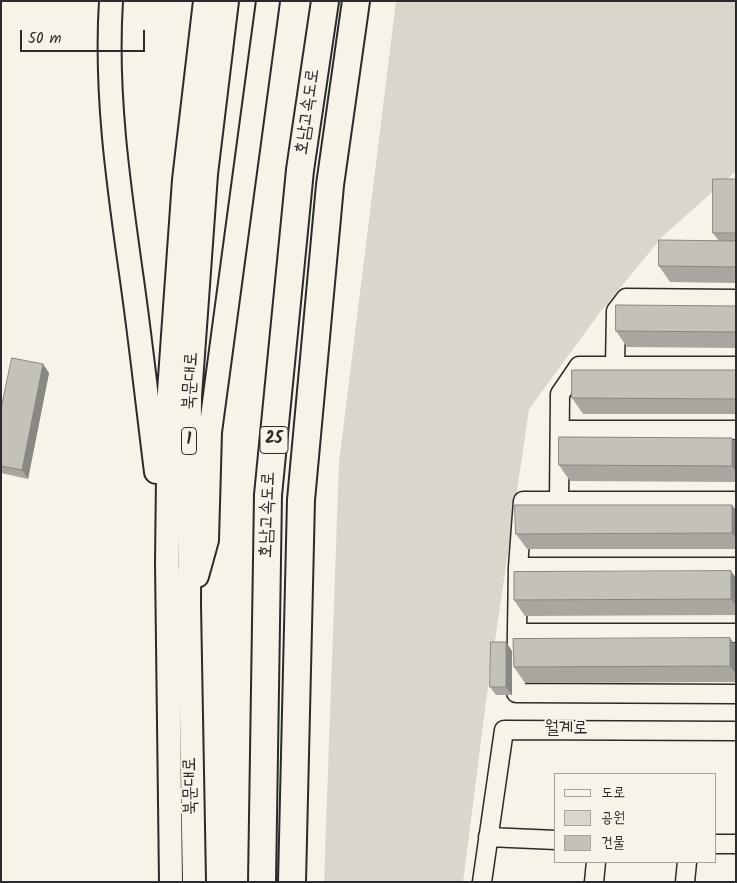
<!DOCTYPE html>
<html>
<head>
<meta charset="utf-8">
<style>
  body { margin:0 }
  #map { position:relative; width:737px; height:883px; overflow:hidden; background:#f7f3e8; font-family:Kalam,"Poor Story",sans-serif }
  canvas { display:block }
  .frame { position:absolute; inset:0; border:2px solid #2b2b2b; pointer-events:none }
  .legend { position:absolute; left:554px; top:773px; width:162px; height:90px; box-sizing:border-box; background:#f7f3e8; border:1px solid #a5a39c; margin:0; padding:6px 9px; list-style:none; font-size:15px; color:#2b2b2b }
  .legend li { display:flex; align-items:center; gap:10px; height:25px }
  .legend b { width:25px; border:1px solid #a5a39c }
  .scale { position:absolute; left:20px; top:30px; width:125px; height:22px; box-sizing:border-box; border:2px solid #2b2b2b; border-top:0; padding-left:6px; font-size:15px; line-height:18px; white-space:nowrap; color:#2b2b2b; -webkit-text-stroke:4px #f7f3e8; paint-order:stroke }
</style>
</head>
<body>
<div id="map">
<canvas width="737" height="883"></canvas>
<div class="frame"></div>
<ul class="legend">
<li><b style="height:6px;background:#f7f3e8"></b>도로</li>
<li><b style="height:14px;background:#dad6cc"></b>공원</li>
<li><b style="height:14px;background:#c4c1b9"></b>건물</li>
</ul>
<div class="scale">50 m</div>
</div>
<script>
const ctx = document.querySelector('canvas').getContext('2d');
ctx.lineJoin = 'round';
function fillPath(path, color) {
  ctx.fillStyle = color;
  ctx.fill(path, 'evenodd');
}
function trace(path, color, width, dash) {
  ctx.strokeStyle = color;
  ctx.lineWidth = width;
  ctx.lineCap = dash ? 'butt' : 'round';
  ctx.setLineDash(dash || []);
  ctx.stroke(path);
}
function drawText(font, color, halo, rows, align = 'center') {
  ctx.font = font + ' Kalam,"Poor Story",sans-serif';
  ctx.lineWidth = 4;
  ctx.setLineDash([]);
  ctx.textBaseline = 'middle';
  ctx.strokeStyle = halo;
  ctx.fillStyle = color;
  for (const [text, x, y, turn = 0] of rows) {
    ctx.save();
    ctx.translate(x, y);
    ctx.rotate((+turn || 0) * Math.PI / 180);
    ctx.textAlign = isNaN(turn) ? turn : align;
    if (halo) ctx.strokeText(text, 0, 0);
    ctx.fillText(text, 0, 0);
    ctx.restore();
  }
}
const green = new Path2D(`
  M396,1H736V171L663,236L601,311L529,409L486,702L463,882H324L339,463Z`);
const minor = new Path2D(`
  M615,366L616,311L626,298L736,299
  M560,430H736
  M559,501L560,394L579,366H736
  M736,501H523L518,567L516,693L736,694
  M518,567H736
  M517,633H736
  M488,837L556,840
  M716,844H736
  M482,882L504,730L736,731
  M594,882L596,862
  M685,882L687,862`);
const major = new Path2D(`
  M111,1C105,95 119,188 132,280C141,344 148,408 156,472
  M197,576L207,540L210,432L268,1
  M171,882L167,563L169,392L184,180L205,1
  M194,882L189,605L190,396L206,174L227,1`);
const highway = new Path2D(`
  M262,882L268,495L300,170L325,1
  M292,882L301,500L330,185L356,1`);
const wall = new Path2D(`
  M736,179V283L670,282L659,266L718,240L713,233Z
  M736,306V348L627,347L616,331Z
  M43,364L49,373L28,479L1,473V409Z
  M736,370V414H583L572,398Z
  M736,443V482L570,481L559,465Z
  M736,510V549H527L516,534Z
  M736,578V615L525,616L514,600Z
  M736,646V682L525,683L514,667Z
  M512,651V695H496L490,687Z`);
const shadedWall = new Path2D(`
  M43,364L49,373L28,479L22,470Z
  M732,438L736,443V472L732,466Z
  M732,505L736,510V539L732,533Z
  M731,571L736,578V606L731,599Z
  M730,638L736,646V675L730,666Z
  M506,642L512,651V695L506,687Z`);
const building = new Path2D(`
  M713,179H736V233H713Z
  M659,240L736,241V267L659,266Z
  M616,305L736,306V332L616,331Z
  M12,358L43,364L22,470L1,466V409Z
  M572,370H736V399L572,398Z
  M559,437L732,438V466L559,465Z
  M515,505H732V533L516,534Z
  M731,571V599L514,600V572Z
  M730,638V666L514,667L513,639Z
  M491,642H506V687H490Z`);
const shields = [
  [274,440,28],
  [189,441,15]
];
const shieldNames = [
  ["25",274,440],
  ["1",189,441]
];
const streetNames = [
  ["호남고속도로",309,112,-82],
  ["북문대로",192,381,-87],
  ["호남고속도로",269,515,-88],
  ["월계로",566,730],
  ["북문대로",192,786,-91]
];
fillPath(green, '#dad6cc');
trace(minor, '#2b2b2b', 21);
trace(major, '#2b2b2b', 26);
trace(highway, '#2b2b2b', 30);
trace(minor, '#f7f3e8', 18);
trace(major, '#f7f3e8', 22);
trace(highway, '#f7f3e8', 26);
fillPath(wall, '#a9a69f');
fillPath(shadedWall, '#898782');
fillPath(building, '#c4c1b9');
trace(building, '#898782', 1);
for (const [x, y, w] of shields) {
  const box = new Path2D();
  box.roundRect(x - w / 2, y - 13.5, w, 27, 4);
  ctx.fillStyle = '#f7f3e8';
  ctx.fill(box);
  trace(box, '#2b2b2b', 1);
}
drawText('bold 16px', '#2b2b2b', null, shieldNames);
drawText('18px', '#2b2b2b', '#f7f3e8', streetNames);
</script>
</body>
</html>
